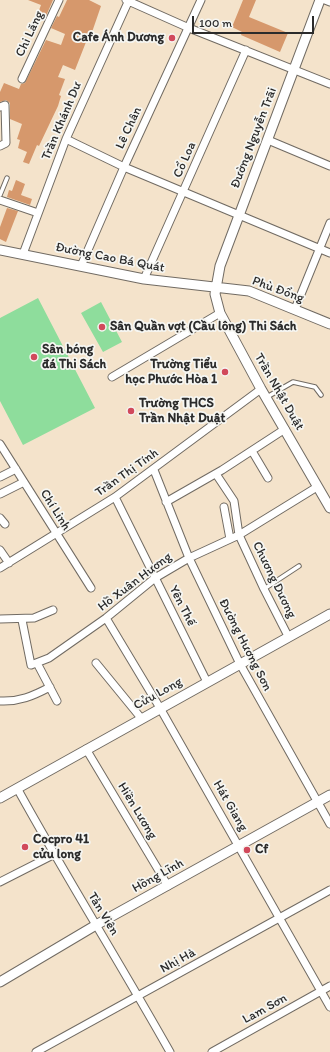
<!DOCTYPE html>
<html>
<head>
<meta charset="utf-8">
<style>
  body { margin:0 }
  #map { position:relative; width:330px; height:1052px; overflow:hidden; background:#f4e3cb; font-family:Itim,sans-serif }
  canvas { display:block }
  .scale { position:absolute; left:192px; top:16px; width:122px; height:18px; box-sizing:border-box; border:2px solid #2b2b2b; border-top:0; padding-left:5px; font-size:12px; line-height:14px; white-space:nowrap; color:#2b2b2b; -webkit-text-stroke:3px #f6f6f2; paint-order:stroke }
</style>
</head>
<body>
<div id="map">
<canvas width="330" height="1052"></canvas>
<div class="scale">100 m</div>
</div>
<script>
const ctx = document.querySelector('canvas').getContext('2d');
ctx.lineJoin = 'round';
function fillPath(path, color) {
  ctx.fillStyle = color;
  ctx.fill(path, 'evenodd');
}
function trace(path, color, width, dash) {
  ctx.strokeStyle = color;
  ctx.lineWidth = width;
  ctx.lineCap = dash ? 'butt' : 'round';
  ctx.setLineDash(dash || []);
  ctx.stroke(path);
}
function drawText(font, color, halo, rows, align = 'center') {
  ctx.font = font + ' Itim,sans-serif';
  ctx.lineWidth = 3.5;
  ctx.setLineDash([]);
  ctx.textBaseline = 'middle';
  ctx.strokeStyle = halo;
  ctx.fillStyle = color;
  for (const [text, x, y, turn = 0] of rows) {
    ctx.save();
    ctx.translate(x, y);
    ctx.rotate((+turn || 0) * Math.PI / 180);
    ctx.textAlign = isNaN(turn) ? turn : align;
    if (halo) ctx.strokeText(text, 0, 0);
    ctx.fillText(text, 0, 0);
    ctx.restore();
  }
}
const green = new Path2D(`
  M38,298L95,408L23,445L0,401V318Z
  M101,302L122,342L103,352L81,313Z`);
const building = new Path2D(`
  M28,0H53L46,16L38,13L41,5Z
  M67,0H89L101,6L90,38L88,37L75,70L63,65L58,77L65,79L59,95L61,96L58,106L39,146L37,145L29,164L23,162L27,152L18,148L20,140L17,139L22,124L10,119V103L6,100L0,102V92L4,83L19,89L21,84L25,83L46,40L61,45L65,34L51,28L57,16L59,17Z
  M243,0H256L249,17L288,33L280,52L241,35L242,32L232,27Z
  M16,180L25,184L21,195L32,199L30,205L7,197L9,190L12,191Z
  M7,208L18,211L6,242L0,239V227Z`);
const lane = new Path2D(`
  M0,195L7,178
  M267,397L293,382L315,387L321,395
  M264,589L299,566`);
const street = new Path2D(`
  M126,0L189,28L330,84
  M325,0L330,2
  M22,79L59,0
  M0,107L5,105L6,143L0,146
  M66,139L124,167L330,253
  M268,140L330,166
  M0,200L38,213
  M23,254L66,139L129,0
  M81,266L124,167L201,0
  M144,279L246,50
  M295,309L330,223
  M112,377L220,313
  M0,444L91,588
  M252,451L268,478
  M154,470L189,558L240,664L330,824
  M216,474L234,501L239,535L264,589L288,636
  M0,477L16,469
  M0,494L24,482
  M115,497L207,682
  M166,502L222,470L285,429
  M224,507L230,539
  M0,518L5,524
  M0,550L9,563
  M0,568L115,497L261,389
  M106,618L160,708L330,1007
  M0,619L34,618L53,610
  M22,620L31,665L49,658L106,618L155,578L189,558L239,535L317,487
  M37,663L57,701
  M96,663L141,718
  M0,701C19,702 33,696 50,687
  M86,749L168,886
  M17,788C66,877 120,963 170,1052
  M0,882L53,855
  M36,1052L330,890
  M212,1052L330,986`);
const secondary = new Path2D(`
  M320,0L220,266L215,294L220,313L261,389L330,508
  M0,250L144,279L249,291L330,324
  M0,798L330,614
  M0,982L96,925L330,795`);
const markers = [
  [172,38,4,"#d1495b"],
  [102,327,4,"#d1495b"],
  [34,357,4,"#d1495b"],
  [225,372,4,"#d1495b"],
  [131,411,4,"#d1495b"],
  [25,847,4,"#d1495b"],
  [247,850,4,"#d1495b"]
];
const streetNames = [
  ["Chi Lăng",30,34,-65],
  ["Trần Khánh Dư",62,121,-67],
  ["Lê Chân",129,128,-65],
  ["Đường Nguyễn Trãi",254,138,-69],
  ["Cổ Loa",185,160,-66],
  ["Đường Cao Bá Quát",110,258,11],
  ["Phù Đổng",278,290,20],
  ["Trần Nhật Duật",279,392,60],
  ["Trần Thị Tính",127,473,-35],
  ["Chí Linh",55,510,58],
  ["Chương Dương",274,580,64],
  ["Hồ Xuân Hương",135,582,-37],
  ["Yên Thế",182,606,63],
  ["Đường Hương Sơn",245,645,63],
  ["Cửu Long",158,694,-29],
  ["Hát Giang",230,806,60],
  ["Hiền Lương",137,811,59],
  ["Hồng Lĩnh",158,876,-29],
  ["Tản Viên",103,914,59],
  ["Nhị Hà",178,961,-29],
  ["Lam Sơn",265,1009,-29]
];
const poiNames = [
  ["Cafe Ánh Dương",164,38,"right"],
  ["Sân Quần vợt (Cầu lông) Thi Sách",110,327],
  ["Sân bóng",42,350],
  ["đá Thi Sách",42,365],
  ["Trường Tiểu",217,365,"right"],
  ["học Phước Hòa 1",217,380,"right"],
  ["Trường THCS",139,404],
  ["Trần Nhật Duật",139,419],
  ["Cocpro 41",33,840],
  ["cửu long",33,855],
  ["Cf",255,850]
];
fillPath(green, '#8edd9c');
fillPath(building, '#d6986c');
trace(lane, '#716b63', 5.5);
trace(street, '#716b63', 9);
trace(secondary, '#716b63', 11);
trace(lane, '#fff', 3.5);
trace(street, '#fff', 7);
trace(secondary, '#fff', 9);
for (const [x, y, r, color] of markers) {
  const dot = new Path2D();
  dot.arc(x, y, r, 0, 2 * Math.PI);
  ctx.fillStyle = color;
  ctx.fill(dot);
  trace(dot, '#f6f6f2', 1.5);
}
drawText('13px', '#2b2b2b', '#f6f6f2', streetNames);
drawText('bold 13px', '#2b2b2b', '#f6f6f2', poiNames, 'left');
</script>
</body>
</html>
